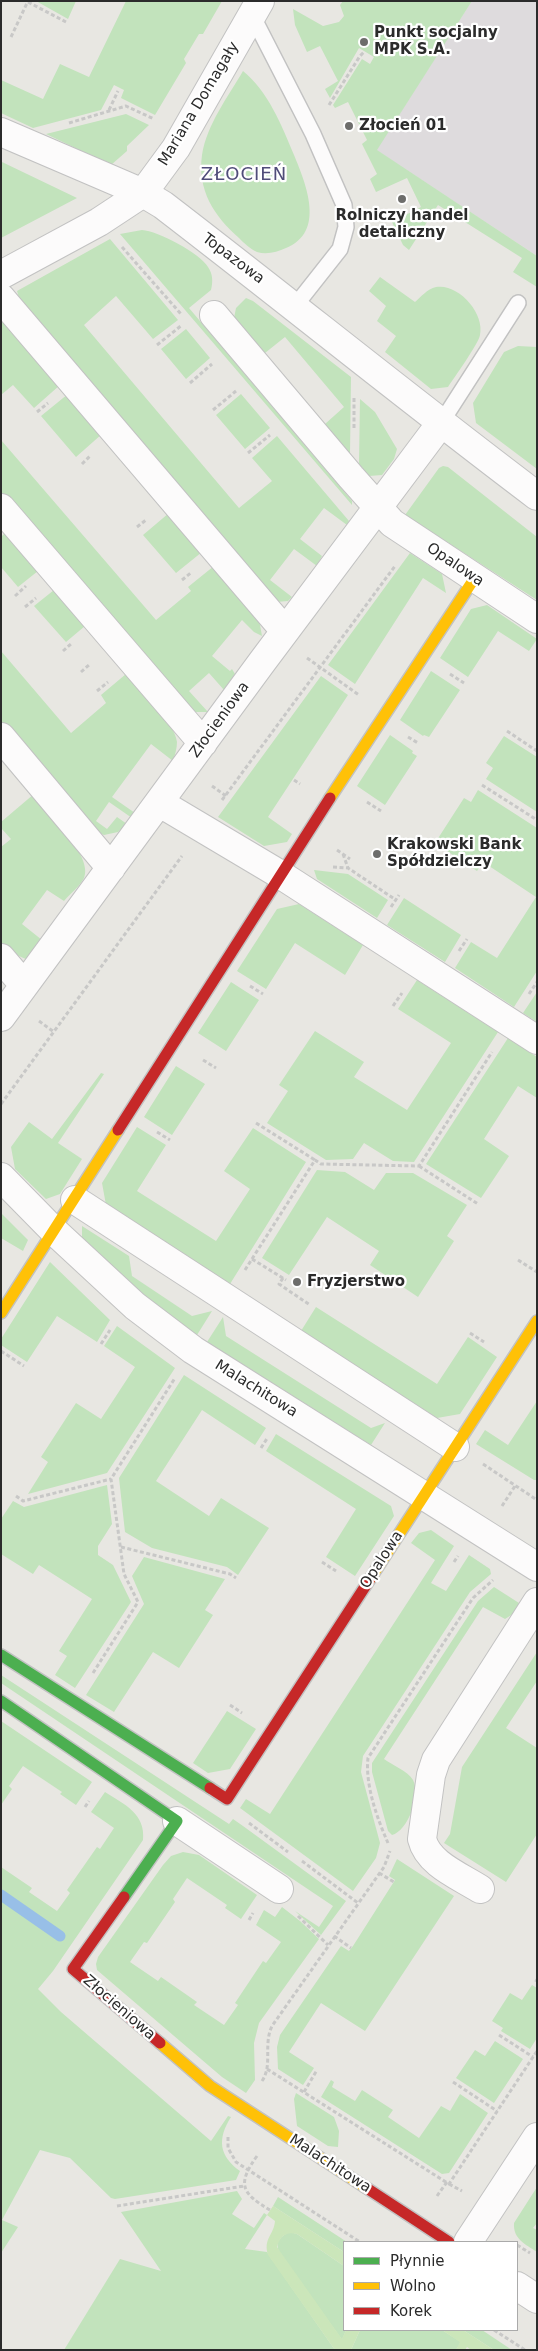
<!DOCTYPE html>
<html>
<head>
<meta charset="utf-8">
<style>
  body { margin:0 }
  #map { position:relative; width:538px; height:2351px; overflow:hidden; background:#e8e7e2; font-family:"DejaVu Sans",sans-serif }
  canvas { display:block }
  .frame { position:absolute; inset:0; border:2px solid #2b2b2b; pointer-events:none }
  .legend { position:absolute; left:343px; top:2241px; width:175px; height:90px; box-sizing:border-box; background:#fff; border:1px solid #aaa; margin:0; padding:6px 9px; list-style:none; font-size:15px; color:#2b2b2b }
  .legend li { display:flex; align-items:center; gap:10px; height:25px }
  .legend b { width:25px; border:1px solid #aaa }
</style>
</head>
<body>
<div id="map">
<canvas width="538" height="2351"></canvas>
<div class="frame"></div>
<ul class="legend">
<li><b style="height:6px;background:#4caf50"></b>Płynnie</li>
<li><b style="height:6px;background:#ffc107"></b>Wolno</li>
<li><b style="height:6px;background:#c62828"></b>Korek</li>
</ul>
</div>
<script>
const ctx = document.querySelector('canvas').getContext('2d');
ctx.lineJoin = 'round';
function fillPath(path, color) {
  ctx.fillStyle = color;
  ctx.fill(path, 'evenodd');
}
function trace(path, color, width, dash) {
  ctx.strokeStyle = color;
  ctx.lineWidth = width;
  ctx.lineCap = dash ? 'butt' : 'round';
  ctx.setLineDash(dash || []);
  ctx.stroke(path);
}
function drawText(font, color, halo, rows, align = 'center') {
  ctx.font = font + ' "DejaVu Sans",sans-serif';
  ctx.lineWidth = 4.5;
  ctx.setLineDash([]);
  ctx.textBaseline = 'middle';
  ctx.strokeStyle = halo;
  ctx.fillStyle = color;
  for (const [text, x, y, turn = 0] of rows) {
    ctx.save();
    ctx.translate(x, y);
    ctx.rotate((+turn || 0) * Math.PI / 180);
    ctx.textAlign = isNaN(turn) ? turn : align;
    if (halo) ctx.strokeText(text, 0, 0);
    ctx.fillText(text, 0, 0);
    ctx.restore();
  }
}
const industrial = new Path2D(`
  M472,1H537V256L376,150Z`);
const green = new Path2D(`
  M36,1H76L68,19Z
  M126,1H222L203,34H199L184,59L186,63L155,115L121,98L124,90L114,85L101,110L33,128L1,113V80L43,99L60,64L89,77Z
  M343,1H472L377,150L537,256V287L513,272L522,258L438,205L409,250L403,245L392,222L421,207L407,178L376,192L370,179L377,174L362,144L367,140L348,102L335,108L333,105L362,59L370,64L374,57L359,48L330,98L325,89L338,81L320,46L307,52L295,25L293,9L323,26L339,22L344,16L340,5Z
  M243,71C268,91 282,126 294,155C306,184 326,232 286,248C277,252 267,255 257,252C250,249 244,243 239,238C214,216 197,190 202,155C207,124 228,97 243,71Z
  M126,114L149,125L127,146V151L111,165L46,134Z
  M2,162L77,198L1,238Z
  M142,230C158,231 200,253 208,267C213,274 213,282 211,290L189,308L352,501V505L120,234Z
  M110,239L178,320L153,339L116,296L84,325L239,508L272,481L252,458L277,436L349,521L347,525L324,508L300,539L322,556L317,566L294,549L270,580L292,597L288,601L276,602L272,599L159,462L20,301L17,291Z
  M380,277L415,302C421,297 427,289 436,287C458,283 485,313 480,335C479,343 454,378 448,387L431,389L385,352L396,336L377,321L386,306L369,291Z
  M246,298L253,301L351,377L350,454L325,424L344,407L285,337L265,353L237,322L234,318L236,308Z
  M1,315L60,385L34,408L13,385L1,395Z
  M186,329L210,358L186,379L161,349Z
  M518,346L537,347V469L476,423L473,403L504,352Z
  M68,394L102,434L76,457L41,416Z
  M241,394L270,428L245,449L216,415Z
  M360,399L375,412L397,449L394,459L382,475L369,476L359,464Z
  M1,440L156,620L191,591L188,587L214,566L259,619L262,636L254,632L242,620L212,656L230,671L232,669L235,674L224,690L209,673L189,691L208,712H195L184,705L1,493Z
  M443,466L448,467L537,537V600L405,515L439,468Z
  M169,513L202,552L176,573L143,535Z
  M5,533L38,571L18,587L1,567V537Z
  M410,553L442,574L446,593L423,578L355,684L328,665Z
  M54,590L85,626L66,642L34,606Z
  M487,605L537,639L529,651L498,631L468,677L440,658L471,609Z
  M1,651L71,733L106,703L101,695L126,674C140,691 174,720 177,742C177,748 175,755 173,761L151,744L112,797L135,813L132,818L109,802L96,821L107,829L117,817L127,824L118,832L104,835L91,829L1,723Z
  M431,671L460,690L429,737L424,735L423,736L400,720Z
  M321,676L348,695L268,817L292,834L287,842L264,846L218,817Z
  M390,735L413,751L412,753L417,756L385,805L357,786Z
  M504,736L537,757V812L486,779L493,768L486,763Z
  M478,790L537,828V971L514,1007L455,968L471,942L497,958L536,897L483,862L477,871L435,843L464,798L471,802Z
  M34,794C47,810 94,857 84,878C80,886 70,894 64,901L47,890L22,924L42,940L28,960L12,953L1,944V847L11,839L1,828V822Z
  M314,870L348,874L388,900L377,918L317,879Z
  M404,898L461,935L445,962L387,925Z
  M299,904L363,945L345,975L295,943L266,989L237,971L277,909Z
  M417,980L498,1032L414,1162L393,1161L364,1143L353,1159L326,1160L267,1123L288,1091L279,1085L315,1031L364,1062L354,1077L407,1110L451,1043L398,1009Z
  M231,982L259,1000L226,1051L198,1033Z
  M537,992V1022L523,1013Z
  M508,1038L537,1057V1098L518,1086L484,1139L509,1156L481,1198L426,1164Z
  M176,1066L205,1084L172,1135L144,1117Z
  M101,1073L104,1074L58,1143L82,1159L60,1194L46,1199L15,1169L11,1147L29,1122L52,1139Z
  M137,1127L166,1145L137,1191L216,1241L250,1189L224,1171L253,1128L306,1162L230,1284L106,1205L102,1183Z
  M317,1170L345,1172L374,1190L386,1173H413L467,1205L447,1236L454,1241L418,1297L370,1265L379,1251L327,1217L289,1275L262,1258Z
  M1,1213L28,1240L23,1251L1,1238Z
  M82,1226L129,1256L132,1276L192,1316L212,1311L197,1335L148,1300L82,1238Z
  M50,1262L110,1320L97,1342L57,1316L27,1362L1,1345V1339Z
  M316,1307L437,1384L468,1337L497,1357L460,1414L437,1418L301,1331Z
  M223,1317L226,1336L371,1428L385,1423L371,1445L207,1342Z
  M117,1326L175,1368L107,1473L28,1494L48,1462L41,1457L76,1403L101,1419L135,1367L104,1346Z
  M184,1375L266,1428L255,1445L202,1410L156,1481L209,1516L221,1498L269,1528L238,1575L227,1567L152,1548L125,1532L119,1478Z
  M537,1401V1480H534L476,1444L485,1430L508,1445Z
  M276,1434L391,1506L394,1516L355,1576L326,1557L356,1509L266,1451Z
  M107,1485L112,1524L98,1546V1555L113,1565L131,1602L75,1688L55,1675L67,1656L59,1651L92,1599L39,1565L33,1574L1,1554V1519L13,1501L24,1507Z
  M431,1530L454,1546L431,1583L446,1591L469,1555L490,1569L491,1574L470,1592L363,1756L361,1772L380,1843L376,1858L353,1891L240,1808L246,1799L270,1814L435,1560L411,1543L419,1533Z
  M144,1557L225,1579L205,1610L213,1615L179,1668L153,1652L114,1712L86,1695L144,1604L132,1576Z
  M494,1587L519,1603L513,1614L505,1619L483,1607L384,1759C392,1765 408,1771 413,1780C421,1795 408,1831 392,1835L388,1831L372,1772V1763L478,1601Z
  M537,1652V1681L506,1728L537,1748V1834L506,1882L444,1843L450,1834L462,1767Z
  M1,1675L229,1824L233,1819L243,1826L346,1901L321,1935L295,1911L319,1927L333,1906L1,1683Z
  M227,1711L256,1729L230,1769L208,1773L193,1763Z
  M1,1721L92,1782L76,1805L60,1794L62,1792L23,1766L9,1786L12,1789L1,1805Z
  M105,1792C124,1804 146,1814 143,1840L53,1971L38,1989L61,2012L211,2141L228,2116L231,2117C217,2139 219,2156 240,2171L236,2180L115,2199L111,2198L70,2158L40,2150L2,2220L18,2227L1,2253V1867L32,1888L29,1892L57,1911L70,1893L67,1890L97,1847L100,1849L114,1828L91,1812Z
  M183,1852L199,1855L257,1895L241,1919L225,1908L227,1905L187,1878L173,1899L175,1902L147,1943L144,1942L130,1962L158,1981L161,1977L197,2002L194,2005L224,2025L238,2005L235,2003L263,1961L266,1963L281,1942L256,1925L264,1910L275,1917L282,1907L300,1921L319,1939L259,2023L254,2043L255,2080L246,2093L222,2077L97,1970L96,1964L98,1957L163,1865L171,1856Z
  M397,1859L454,1896L365,2031L321,2003L289,2052L314,2068L303,2085L278,2069L277,2047L280,2035L341,1946L349,1951L353,1946L395,1880L389,1876Z
  M532,1985L537,1988V2038L530,2049L501,2031L503,2028L492,2021L510,1993L522,2000Z
  M495,2041L523,2059L494,2103L456,2078L475,2050L485,2056Z
  M331,2080L334,2082L332,2087L355,2101L362,2090L393,2110L388,2117L419,2138L441,2106L450,2111L460,2094L488,2113L449,2173L442,2174L321,2097Z
  M296,2093L334,2117L339,2131L338,2147L328,2146L297,2126L294,2099Z
  M537,2187V2223L533,2228L537,2230V2252C525,2244 513,2239 514,2223Z
  M237,2191L242,2199L232,2214L254,2228L264,2213L267,2215L245,2249L267,2252L335,2350H64L120,2259L161,2271L121,2212Z
  M278,2197L347,2242H344V2252L273,2206Z
  M290,2232L297,2234L344,2266V2330H346L342,2340L279,2252C275,2242 280,2236 290,2232Z
  M360,2330H442L461,2342L456,2350H351Z
  M463,2330H482L512,2350H494Z`);
const pitch = new Path2D(`
  M273,2206L344,2252V2266L297,2234C286,2231 280,2236 277,2247L342,2339L346,2330H360L351,2350H335L268,2255C263,2238 274,2235 275,2221L267,2215Z
  M442,2330H463L494,2350H471L467,2347L465,2350H456L460,2342Z`);
const stream = new Path2D(`
  M1,1895L60,1936`);
const path = new Path2D(`
  M28,2L66,22
  M11,37L28,1
  M329,105L360,56L365,51
  M109,110L118,91
  M69,123L126,106L154,119
  M122,247L181,314
  M157,345L182,325
  M190,383L212,364
  M213,410L236,391
  M37,412L48,403
  M354,428V397
  M248,453L270,435
  M82,464L90,456
  M137,527L146,520
  M182,580L192,572
  M15,596L26,586
  M25,607L36,598
  M63,651L72,643
  M307,658L359,695
  M81,672L90,664
  M450,674L464,683
  M97,691L108,682
  M507,731L537,751
  M408,737L418,743
  M294,780L300,784
  M482,785L537,820
  M212,786L226,796
  M222,800L395,566
  M367,802L381,811
  M337,850L350,859
  M343,854L348,868L396,900
  M333,867L348,868
  M391,907L399,895
  M459,951L467,939
  M250,986L263,994
  M529,994L537,982
  M393,1006L402,993
  M39,1021L54,1032
  M203,1060L216,1068
  M1,1104L182,856
  M256,1123L315,1160
  M157,1132L170,1140
  M419,1166L478,1204
  M252,1259L286,1280
  M518,1260L537,1272
  M245,1270L315,1160L321,1164L419,1166L492,1052
  M283,1278L279,1284L310,1305
  M470,1333L484,1342
  M101,1344L110,1330
  M1,1351L24,1366
  M261,1448L268,1437
  M483,1464L537,1500
  M16,1496L23,1501L111,1479
  M502,1506L515,1486
  M121,1547L230,1574L236,1578
  M322,1562L336,1571
  M454,1562L458,1556
  M93,1673L138,1602L124,1574L111,1479L175,1378
  M230,1705L242,1713
  M85,1807L89,1801
  M249,1823L288,1852
  M388,1843C377,1818 365,1785 368,1758L473,1598L493,1580
  M302,1861L358,1903
  M379,1873L394,1882
  M298,1916L328,1945
  M249,1920L253,1913
  M334,1936L351,1948
  M535,1980L537,1981
  M499,2035L533,2057
  M267,2069L449,2184L537,2051
  M262,2081C273,2065 263,2045 272,2026L384,1867L390,1851
  M453,2082L497,2111
  M304,2092L317,2070
  M228,2137V2148L236,2162L360,2242
  M257,2156C237,2184 241,2193 270,2210
  M449,2184L462,2191
  M437,2196L447,2182
  M117,2206L244,2186
  M517,2245L530,2253
  M494,2330L525,2350`);
const lane = new Path2D(`
  M252,15L313,134L344,205L346,227L340,249L295,306
  M441,423L518,303`);
const street = new Path2D(`
  M1,132L143,193L163,205C288,301 411,401 537,496
  M1,275L99,222L143,193L176,148L260,1
  M1,298L285,631
  M214,315L351,477L392,523L537,619
  M1,508L203,743
  M1,737L111,868
  M160,803L281,875L537,1040
  M1,958L24,985
  M1,1017L262,662L441,423
  M1,1177L54,1231L135,1306L193,1350L537,1567
  M75,1200L455,1447
  M177,1821L279,1889
  M480,1889C460,1876 428,1864 422,1839L431,1775L436,1760L537,1602
  M468,2242L537,2137
  M517,2286L537,2299`);
const fast = new Path2D(`
  M1,1655L210,1788
  M1,1701L177,1821L124,1897`);
const slow = new Path2D(`
  M330,798L474,579
  M1,1313L118,1130
  M370,1579L537,1321
  M160,2043L210,2086L365,2187`);
const jam = new Path2D(`
  M118,1130L330,798
  M210,1788L227,1799L370,1579
  M124,1897L73,1969L160,2043
  M365,2187L449,2242`);
const markers = [
  [364,42,5,"#6d6d6b"],
  [349,126,5,"#6d6d6b"],
  [402,199,5,"#6d6d6b"],
  [377,854,5,"#6d6d6b"],
  [297,1282,5,"#6d6d6b"]
];
const poiNames = [
  ["Punkt socjalny",374,33],
  ["MPK S.A.",374,50],
  ["Złocień 01",359,126],
  ["Rolniczy handel",402,216,"center"],
  ["detaliczny",402,233,"center"],
  ["Krakowski Bank",387,845],
  ["Spółdzielczy",387,862],
  ["Fryzjerstwo",307,1282]
];
const streetNames = [
  ["Mariana Domagały",199,104,-59],
  ["Topazowa",233,259,37],
  ["Opalowa",455,565,34],
  ["Złocieniowa",220,720,-54],
  ["Malachitowa",256,1389,32],
  ["Opalowa",382,1560,-57],
  ["Złocieniowa",119,2008,41],
  ["Malachitowa",330,2164,33]
];
const quarterNames = [
  ["ZŁOCIEŃ",244,175]
];
fillPath(industrial, '#dedbdd');
fillPath(green, '#c2e3bc');
fillPath(pitch, '#cbe6ba');
trace(stream, '#98bfe7', 11);
trace(lane, '#c2c2c2', 18);
trace(street, '#c2c2c2', 30);
trace(fast, '#c2c2c2', 14);
trace(slow, '#c2c2c2', 14);
trace(jam, '#c2c2c2', 14);
trace(path, '#c8c8c7', 3, [4, 2.5]);
trace(lane, '#fcfbfb', 15);
trace(street, '#fcfbfb', 28);
trace(fast, '#4caf50', 11);
trace(slow, '#ffc107', 11);
trace(jam, '#c62828', 11);
for (const [x, y, r, color] of markers) {
  const dot = new Path2D();
  dot.arc(x, y, r, 0, 2 * Math.PI);
  ctx.fillStyle = color;
  ctx.fill(dot);
  trace(dot, '#fff', 2);
}
drawText('bold 15px', '#2b2b2b', '#fff', poiNames, 'left');
drawText('15px', '#2b2b2b', '#fff', streetNames);
ctx.letterSpacing = '1px';
drawText('18px', '#504d79', '#fff', quarterNames);
ctx.letterSpacing = '0px';
</script>
</body>
</html>
